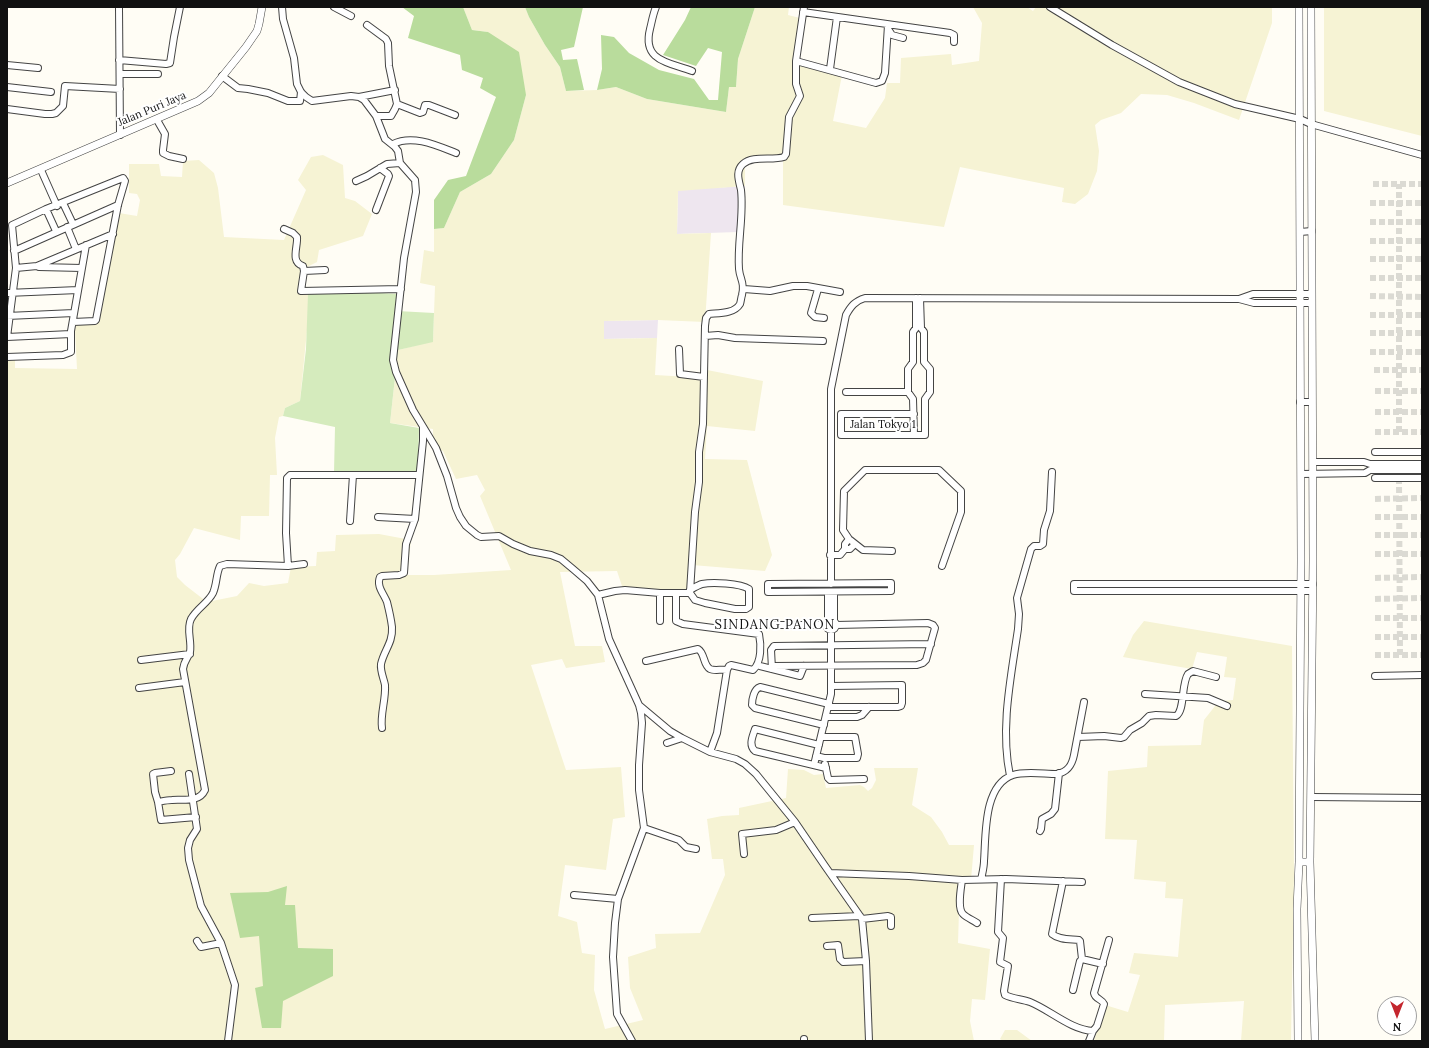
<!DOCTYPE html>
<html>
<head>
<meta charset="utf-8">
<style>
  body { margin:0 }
  #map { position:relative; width:1429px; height:1048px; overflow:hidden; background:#fffdf5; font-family:Lora,serif }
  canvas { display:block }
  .frame { position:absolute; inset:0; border:8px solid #111; pointer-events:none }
  .north { position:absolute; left:1377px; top:996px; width:40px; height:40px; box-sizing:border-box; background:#fff; border:1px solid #a0a0a0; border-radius:50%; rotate:180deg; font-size:11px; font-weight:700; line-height:16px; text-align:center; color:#111 }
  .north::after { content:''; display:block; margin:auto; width:14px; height:18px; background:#c4262e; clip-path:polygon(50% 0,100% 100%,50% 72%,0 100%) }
</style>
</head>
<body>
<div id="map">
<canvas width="1429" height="1048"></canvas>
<div class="frame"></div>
<div class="north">N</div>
</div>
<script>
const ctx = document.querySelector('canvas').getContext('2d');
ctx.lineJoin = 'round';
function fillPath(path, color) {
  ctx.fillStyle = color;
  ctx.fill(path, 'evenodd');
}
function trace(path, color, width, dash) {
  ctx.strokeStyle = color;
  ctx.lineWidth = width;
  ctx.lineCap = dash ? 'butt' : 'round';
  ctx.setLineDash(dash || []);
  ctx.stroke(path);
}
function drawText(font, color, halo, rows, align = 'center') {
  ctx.font = font + ' Lora,serif';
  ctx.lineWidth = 4;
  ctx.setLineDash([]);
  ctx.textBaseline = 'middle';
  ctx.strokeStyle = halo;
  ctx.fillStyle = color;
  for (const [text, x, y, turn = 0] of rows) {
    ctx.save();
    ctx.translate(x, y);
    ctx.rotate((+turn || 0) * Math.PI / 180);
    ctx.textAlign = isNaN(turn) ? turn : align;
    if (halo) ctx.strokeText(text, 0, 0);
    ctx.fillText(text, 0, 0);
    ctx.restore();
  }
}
const industrial = new Path2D(`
  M745,186L744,201L738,232L677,234L678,190Z
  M658,320L657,338L604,339V321Z`);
const farmland = new Path2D(`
  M463,7H525L529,17L545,45L560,67L566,91L597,90L616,87L647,99L726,112L729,87H736L738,59L755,7H789L788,15L800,18L792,62L842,75L833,121L866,128L885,98L887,83H900L901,58L951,54L952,65L979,61L982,23L973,7H1027L1033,11L1036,7H1272V23L1239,120L1194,103L1167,95L1141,94L1121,113L1101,120L1095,125L1099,151L1097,171L1088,194L1075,204L1062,202L1064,188L960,167L944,227L783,205V158H757L745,164V186L678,191L677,234L711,233L705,322L658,320L604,321V339L657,338L655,375L707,378V370L763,381L755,431L707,426L705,459L747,460L772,555L765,571L692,565L689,592L623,589L617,571L560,572L575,646H602L605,662L566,668L562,659L531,665L566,770L621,767L625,817L613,819L606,870L565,865L558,916L577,922L582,953L595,955L594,990L605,1029L643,1020L630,988L628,957L656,948L655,934L700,933L725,875L723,859H712L707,819L722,816L739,815V808L786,798L788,769L804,770L814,775L823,774L826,788L860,785L864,787L868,791L872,788L876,780L874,768H918L912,805L931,817L942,832L949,845H974L971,880L960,879L958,943L990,949L985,1000L972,999L970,1021L974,1041H7V361L15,360V368L77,369L75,330L76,325L99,323L119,213L137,216L140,200L137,194L129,193V164H159L161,176L182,177L183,161L199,160L214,173L218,188L224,237L284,240L306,190L298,180L311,157L323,155L343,165L345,198L355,201L372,214L363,236L319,250L317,262L301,270L299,294H308L309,310L300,401L285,408L283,416L279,417L275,438L277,475H270L269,516H241L240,540L194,528L180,554L175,560L177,577L185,585L207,602L237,596L249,583L264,586L288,583L291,567L316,566L317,552L335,551L336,535L379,534L411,540L407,575H434L511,570L480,496L485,490L477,475L456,479L443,451L433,448V429L390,423L398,350L433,341L435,286L420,283L424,250L434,252V229L444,228L460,192L491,174L514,140L526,95L488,32L472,30Z
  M1324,7H1422V136L1324,111Z
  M1144,621L1292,646L1294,874L1291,1041H1241L1244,1001L1165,1005L1164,1041H1094L1105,1005L1128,1012L1140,975L1129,973L1134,953L1178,957L1183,899L1165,898L1166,882L1134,879L1137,840L1105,839L1108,771L1147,767L1148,746L1201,745L1204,720L1219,701L1233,700L1236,678L1224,677L1227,657L1197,652L1192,669L1123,657L1133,635Z
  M1005,1030H1017L1032,1041H1003L1000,1039Z`);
const green = new Path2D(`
  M362,292L399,294L397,311L434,313L433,342L398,350L390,423L419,428L418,474L334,473L335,427L283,416L285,408L300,401L306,349L308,294Z`);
const forest = new Path2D(`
  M402,7H463L472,30L488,32L519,52L526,95L514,140L491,174L460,192L444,228L434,229V200L448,180L466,176L496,97L480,88L483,78L462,70L460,55L408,38L414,16Z
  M525,7H583L574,47L561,50L563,60L577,59L584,90L566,91L560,67L545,45L529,17Z
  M691,7H755L738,59L736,87H729L726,112L647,99L616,87L597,90L602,69L601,35L614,37L629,53L659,70L694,79L709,100H718L722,52L708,48L696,66L663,55L685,20Z
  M287,886L285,905H295L298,948L333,949V976L283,1001L281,1028H262L255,988L263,986L259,936L240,938L230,893L268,892Z`);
const minorTunnel = new Path2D(`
  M1373,184H1422
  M1370,203H1422
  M1370,222H1422
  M1370,241H1422
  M1370,259H1422
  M1370,278H1422
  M1370,296L1422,297
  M1370,315H1422
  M1370,333H1422
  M1370,352H1422
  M1374,370H1422
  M1375,391H1422
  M1375,412H1422
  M1375,432H1422
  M1399,432V184
  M1399,478L1400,655
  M1375,499L1422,498
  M1375,517H1422
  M1375,535H1422
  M1375,554H1422
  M1375,578L1422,577
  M1375,599L1422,598
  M1375,618H1422
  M1375,637H1422
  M1375,655H1422`);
const minor = new Path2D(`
  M119,7L120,135
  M282,7L283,19L294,58L297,84L301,92L306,97L312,101L351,96L359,97L364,100L376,116L385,139L395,147L398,151L400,163L415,180L416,192L404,258L393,360L396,372L413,410L436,448L447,476L456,508L460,517L466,526L477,535L481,537L499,536L513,544L530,551L551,555L561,559L573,569L587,581L598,595L609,639L639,705L641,713L642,723L639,765V790L644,828L618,899L615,923L613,957L617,1014L632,1041
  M334,7L351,16
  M656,7C653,14 652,21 650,29C642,61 668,62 692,71
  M804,7L796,61L876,83L882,81L885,73L888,25
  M1050,7L1112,45L1179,82L1235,104L1300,119L1311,124L1422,155
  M803,12L950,33L954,35V42
  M367,25L386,39L388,43L389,66L397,104L395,109L391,116H376
  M888,29L892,35L903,38
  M119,60L166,64L170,63L174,37L180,7
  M7,65L38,68
  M830,69L837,17
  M120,74H158
  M222,76L238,88L248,89L268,93L288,101H300L301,92
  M7,87L51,92
  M359,97L395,90
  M397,104L420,113L423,112L425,105H429L455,115
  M7,109L45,114H52L56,113L63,106L65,86L120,89
  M157,120L165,134L163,150V153L169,156L183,159
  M393,144C413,134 438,146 456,153
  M41,170L57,206
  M356,181L367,176L387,164L400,163
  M63,203L73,224
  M46,209L56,231
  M376,210L389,176L388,174L380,168
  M67,227L76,249
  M284,229L293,233L297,237C298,247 290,262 303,266L304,271
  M1300,232L1312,231
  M14,251L118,205
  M39,267L82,268
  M16,268L37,266L113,234
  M325,270L304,271L301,291L401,289
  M744,289L770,291L793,286H807L840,292
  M818,289L811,313L815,317L824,318
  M7,293L78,290
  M1239,299L1253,294H1312
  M7,316L74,313
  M705,336L718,335L735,338L823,341
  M7,337L16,268L12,225L46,209L123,178L125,181L118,205L96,320L95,321L73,322
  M7,337L71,334
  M679,349L680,374L704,377
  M7,357L63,355L71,352V331L86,245
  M846,392H908
  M1300,402H1312
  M914,414H841V435H925V399L930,392V369L924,362V332L921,328L920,298
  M914,435L913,399L908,392V369L913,362V332L916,328V298
  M1375,452H1422
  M1313,462H1364L1370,464H1422
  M1301,474L1365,473L1370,470H1422
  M1375,478H1422
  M378,517L415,519
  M350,521L353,475
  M849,539L845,544V549H850L855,544
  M892,551L863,550L849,539L843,530L844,491L865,470H939L961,491V512L942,566
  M830,555H840L845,549
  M288,566L286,533L287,478L290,475H419
  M891,583V591L768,592V584Z
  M831,584V389L846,315C851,306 855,301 865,298L1239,299L1254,303H1312
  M1312,591H1074V584H1313
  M690,593L695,600L705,603L735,609H746L749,607V589C740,583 712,582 702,584C698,585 694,588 690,590
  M598,595L615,591L625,590L660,593H688L690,592L695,512L699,482V452L703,424L705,326L706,318L709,314C719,313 734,314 740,304C741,301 741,298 742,295C745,282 740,280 739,269C737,243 744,216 741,190C739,181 735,171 743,164C753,155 772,161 784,157L786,154L789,117L800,96L796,84V61
  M826 625a5 5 0 1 1 10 0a5 5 0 1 1-10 0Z
  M660,621V593
  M828,621V592
  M834,621V592
  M772,625H826
  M141,660L190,654
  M646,661L698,649C705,653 703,665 710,669C714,671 722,669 727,670L729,666L731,665L753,670C762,662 761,644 759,634L683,624L676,621V593
  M760,666L800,676L804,666
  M772,666L917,665L923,663L926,660L935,628L933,625L928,623L836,625
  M772,669L771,650L774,646L931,644
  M1375,676L1422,675
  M139,688L185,682
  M1145,694L1208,698L1227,706
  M639,705L670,731L682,738L710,752L736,759L745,764L756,774L795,822L825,866L860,916L862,919L866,961L869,1041
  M828,707H898L901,706L902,703V685L831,686
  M826,717H857L862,715L869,707
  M824,725L755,708L752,705C752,699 754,689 760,687L829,704
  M382,728C380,714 386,700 385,685C384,679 380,671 381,664C384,650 393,643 392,627C391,619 389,610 387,602C384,594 376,586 380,577L382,576L399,575L404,573L406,544L415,519L423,441V427
  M1078,737L1104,736L1121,738L1124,737L1130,730L1142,723L1149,716L1156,715L1176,716C1185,711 1181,684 1188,674L1193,671L1216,677
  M667,743L682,738
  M819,745L755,729C753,736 748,745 755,751L826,768
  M710,752L717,733L727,670
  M816,756L824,758H857L858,754L855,737H821
  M825,764L828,778L830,780L864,779
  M814,765L831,694V630
  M171,771L155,773L153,774L155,792L158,802L161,820L196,817
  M189,774L197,829L190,840L188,848L189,860L201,906L221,943L235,985L228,1041
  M1010,776C1000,728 1011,677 1018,629L1019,614L1017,598L1031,549L1034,546H1040L1043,544L1044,530L1050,511L1052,472
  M1312,797L1422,798
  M158,802C163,801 167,800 172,800C183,799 199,803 205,790L183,669C184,661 188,658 190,652C192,641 186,629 191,619C197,608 208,603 213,593C217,584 216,574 220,566L227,564L288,566L304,564
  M644,828L679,840L686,847L696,849
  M1040,831L1041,829L1042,819L1051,814L1055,809L1059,773
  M744,854L742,834L776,830L795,822
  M830,873L909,876L962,880L1006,879L1082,882
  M1001,879L998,932L1003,938L1000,962L1008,966L1004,991L1005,995C1013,999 1022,999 1030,1002C1050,1010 1071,1030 1093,1031L1097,1026L1104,1004C1102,999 1095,999 1094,993L1109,940
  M962,880C961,888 957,908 963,914C967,918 973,920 977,923
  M981,880C982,874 984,868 984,861C986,836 983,785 1013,775C1024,771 1044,774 1057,774C1068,772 1072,765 1074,755L1084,702
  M1063,881L1052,934C1059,940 1070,939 1079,940L1080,941L1082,959
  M574,895L618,899
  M812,918L860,916
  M862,919L888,916L891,917V926
  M197,941L201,947L221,943
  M827,946L838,945L840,959L843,962L866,961
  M1073,990L1080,961L1082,959L1103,964
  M804,1039V1041
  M1089,1041L1093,1031`);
const tertiary = new Path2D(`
  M1299,7L1301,560L1299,862H1310L1313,560L1311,7
  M7,183L198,101L209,93L246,47L257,31L259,24L262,7
  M1310,862L1315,1041
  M1298,1041L1297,909L1299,862`);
const streetNames = [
  ["Jalan Puri Jaya",152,109,-23],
  ["Jalan Tokyo 1",883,425]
];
const quarterNames = [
  ["SINDANG PANON",775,625]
];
fillPath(industrial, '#eee6ef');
fillPath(farmland, '#f6f3d4');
fillPath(green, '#d5ebbd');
fillPath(forest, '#b9dc9c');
trace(minorTunnel, '#dbdad3', 6, [6, 3]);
trace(minor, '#444', 8);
trace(tertiary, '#444', 8);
trace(minor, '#fff', 6);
trace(tertiary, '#fff', 7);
drawText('11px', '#111', '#fff', streetNames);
ctx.letterSpacing = '1px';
drawText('13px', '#111', '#fff', quarterNames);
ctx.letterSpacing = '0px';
</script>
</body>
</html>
